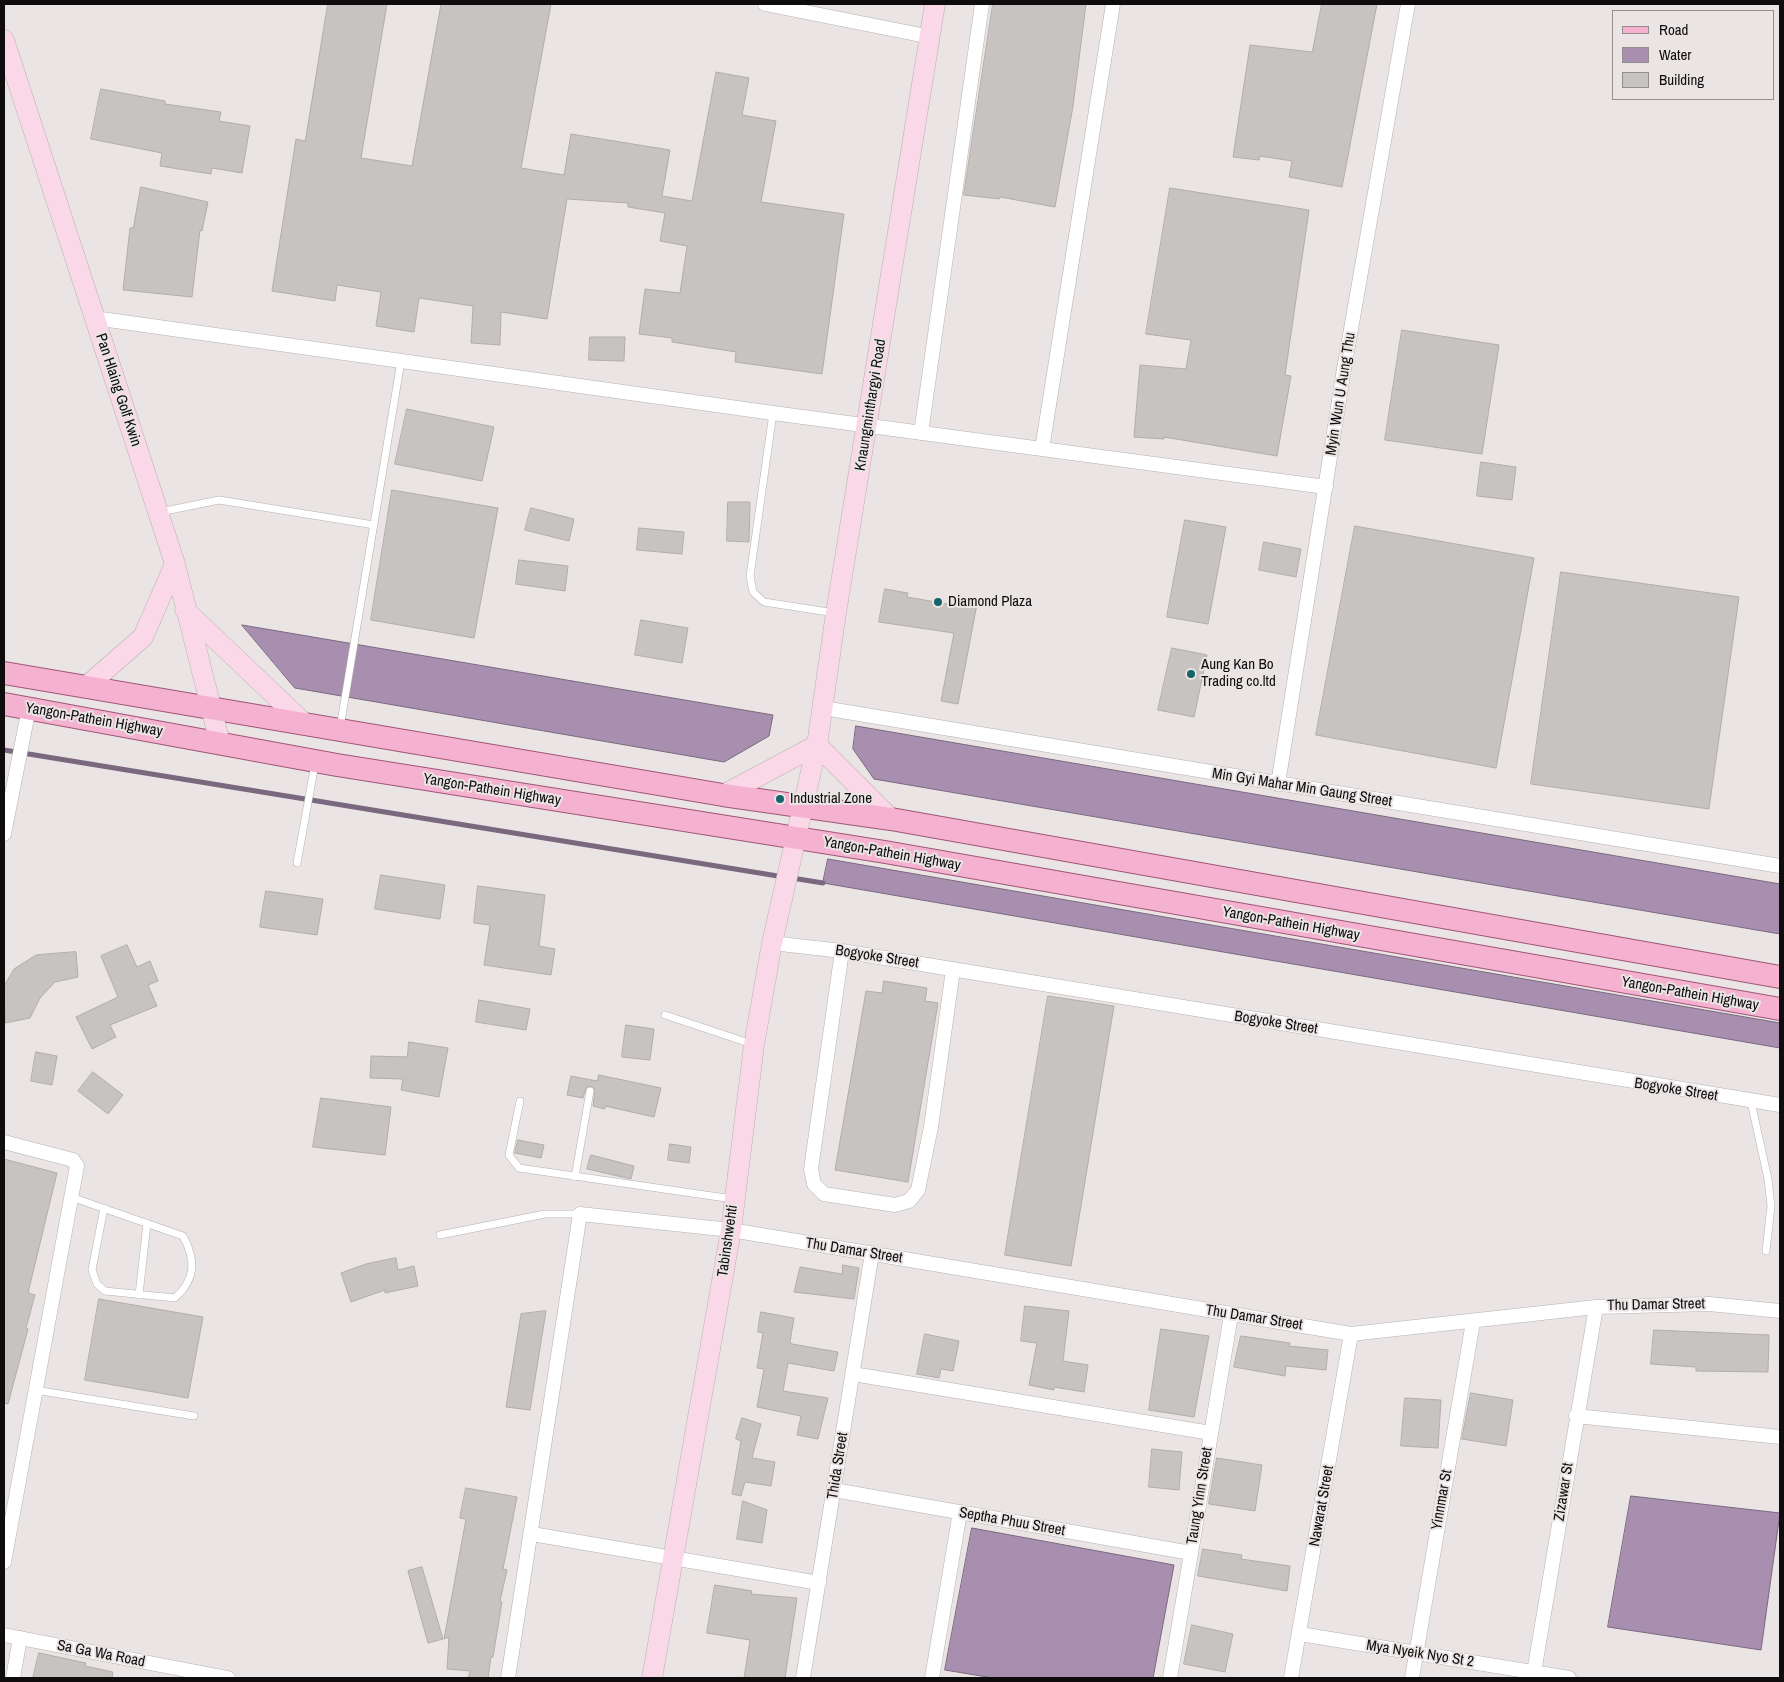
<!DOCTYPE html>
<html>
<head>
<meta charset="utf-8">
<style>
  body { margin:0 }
  #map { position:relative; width:1784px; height:1682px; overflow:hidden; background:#eae5e4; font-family:"Archivo Narrow",sans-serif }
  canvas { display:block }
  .frame { position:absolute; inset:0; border:5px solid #0e0c0c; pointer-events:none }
  .legend { position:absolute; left:1612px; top:10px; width:162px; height:90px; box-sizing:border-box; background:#eae5e4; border:1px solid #928e8e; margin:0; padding:6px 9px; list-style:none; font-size:15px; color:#0e0c0c }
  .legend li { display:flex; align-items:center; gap:10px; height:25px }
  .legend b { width:25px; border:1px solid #928e8e }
</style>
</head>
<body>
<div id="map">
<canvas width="1784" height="1682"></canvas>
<div class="frame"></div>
<ul class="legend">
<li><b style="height:6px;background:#f5b2d0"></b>Road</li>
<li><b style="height:14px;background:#a88faf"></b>Water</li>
<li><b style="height:14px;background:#c6c3c1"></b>Building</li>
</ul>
</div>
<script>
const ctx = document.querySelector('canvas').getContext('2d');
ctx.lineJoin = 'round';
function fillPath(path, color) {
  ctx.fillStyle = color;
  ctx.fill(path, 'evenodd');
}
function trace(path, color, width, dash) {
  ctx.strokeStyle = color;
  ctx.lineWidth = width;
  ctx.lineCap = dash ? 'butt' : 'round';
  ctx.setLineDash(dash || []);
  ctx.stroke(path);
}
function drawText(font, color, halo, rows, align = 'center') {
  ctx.font = font + ' "Archivo Narrow",sans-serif';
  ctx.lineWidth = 4;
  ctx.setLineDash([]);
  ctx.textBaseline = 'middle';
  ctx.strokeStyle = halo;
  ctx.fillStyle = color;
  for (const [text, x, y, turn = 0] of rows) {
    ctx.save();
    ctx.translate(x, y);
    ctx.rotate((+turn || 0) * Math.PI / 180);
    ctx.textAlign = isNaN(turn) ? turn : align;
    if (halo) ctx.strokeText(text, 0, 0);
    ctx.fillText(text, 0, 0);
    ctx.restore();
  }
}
const water = new Path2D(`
  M242,625L773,715L769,736L724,762L295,688Z
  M856,726L1780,884V934L874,779L853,749Z
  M828,859L1780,1023V1048L823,883Z
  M1631,1496L1780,1513L1761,1650L1608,1627Z
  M972,1528L1174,1565L1153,1678H993L945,1670Z`);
const stream = new Path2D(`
  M4,750L784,877
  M792,878L823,883`);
const building = new Path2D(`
  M328,4H387L361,158L412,166L441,4H551L521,168L564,175L571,134L670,150L662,196L692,201L716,72L749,78L742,115L776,121L761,202L844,214L822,374L735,362L736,352L672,342V338L639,334L645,289L680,293L687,246L660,241L665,213L628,207V203L567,199L547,319L501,312L500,345L471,343L473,306L419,298L414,332L376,326L381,292L337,285L335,301L272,291L296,139L305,141Z
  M993,4H1086L1073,106L1055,207L1000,197L999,199L964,195Z
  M1322,4H1377L1342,187L1289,177L1292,161L1260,156L1259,160L1233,157L1250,45L1312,52Z
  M101,89L165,101V104L221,112L219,121L250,126L242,173L212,168L211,174L160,166L162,153L91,139Z
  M141,187L208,202L202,231L200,230L192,297L123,290L130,228H133Z
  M1170,188L1309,210L1285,375L1291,376L1277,456L1164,437V439L1134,437L1140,365L1186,369L1191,340L1146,334Z
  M1402,330L1499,345L1482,454L1385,440Z
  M590,337H625L624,361L589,360Z
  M407,409L494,427L482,481L395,464Z
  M1481,462L1516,467L1512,500L1477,496Z
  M392,490L498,508L474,638L371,620Z
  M728,502H750L749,542L727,541Z
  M531,508L574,519L569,541L525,530Z
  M1185,520L1226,527L1208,624L1167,617Z
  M1355,526L1534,558L1496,768L1316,735Z
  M639,528L684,532L682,554L637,550Z
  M1264,542L1301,549L1296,577L1259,570Z
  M519,560L568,566L565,591L516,584Z
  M1561,572L1739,597L1709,809L1531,784Z
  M885,589L908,593L907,597L959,606L960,600L977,604L958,704L941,701L954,633L879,622Z
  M641,620L688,628L682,663L635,655Z
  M1172,648L1207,655L1194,717L1158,710Z
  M381,875L445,885L440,919L375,909Z
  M478,886L545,895L539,946L555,949L551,975L484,965L490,925L474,923Z
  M266,891L323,899L317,935L260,927Z
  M127,945L137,967L150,961L158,981L148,985L157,1006L110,1025L116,1037L92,1049L76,1017L118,997L101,956Z
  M76,952L78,977L55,982L40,998L30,1018L5,1023L4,986L14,969L36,955Z
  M884,981L927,988L925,1001L938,1003L908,1182L835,1170L866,991L882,993Z
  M1048,996L1114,1006L1071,1266L1005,1255Z
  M479,1000L530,1009L526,1030L476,1022Z
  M626,1025L654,1029L650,1060L622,1057Z
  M409,1042L448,1048L439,1097L401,1090L403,1079L370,1078L371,1056L407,1057Z
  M36,1052L57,1056L52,1085L31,1081Z
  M93,1072L123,1095L108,1114L78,1091Z
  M599,1075L661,1088L654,1117L605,1106V1109L593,1106L595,1091L591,1086L586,1088L583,1098L567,1095L571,1076L597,1081Z
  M321,1098L391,1107L385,1155L313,1147Z
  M518,1140L544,1145L541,1158L515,1153Z
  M670,1144L691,1147L689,1163L668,1160Z
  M591,1155L634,1166L631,1179L587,1169Z
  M4,1159L57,1173L28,1293L35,1295L26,1328L28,1329L8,1404L4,1403Z
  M396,1258L398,1270L414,1266L418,1286L385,1293V1290L351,1302L341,1273L366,1264Z
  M843,1265L859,1268L854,1299L794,1292L800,1267L842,1274Z
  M99,1299L203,1317L188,1398L85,1380Z
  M1025,1306L1069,1311L1063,1361L1088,1365L1084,1392L1054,1387V1390L1029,1385L1037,1343L1021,1341Z
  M546,1311L530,1410L506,1407L521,1314Z
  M761,1312L794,1318L790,1342L792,1344L838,1352L834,1371L788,1363L783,1391L828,1398L818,1439L797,1435L801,1416L757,1407L764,1369L757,1368L763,1333L758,1332Z
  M1161,1329L1209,1336L1194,1417L1149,1410Z
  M1654,1330L1769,1335L1768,1372L1696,1371V1367L1651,1364Z
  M925,1334L959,1341L953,1371L941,1369L939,1378L917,1374Z
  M1241,1336L1290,1343L1289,1346L1328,1350L1326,1370L1286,1366L1285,1376L1234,1367Z
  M1471,1393L1513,1400L1506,1446L1462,1439Z
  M1405,1398L1441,1400L1438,1448L1401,1446Z
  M742,1418L761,1424L752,1458L775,1462L771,1486L745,1482L741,1496L732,1494L741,1441L736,1439Z
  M1152,1449L1182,1452L1179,1490L1149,1487Z
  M1217,1458L1262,1465L1255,1511L1209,1504Z
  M466,1488L517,1497L503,1569L507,1570L500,1601L502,1602L493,1657H491L488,1678H468L470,1671L447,1669L449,1637L444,1639L466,1519L460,1518Z
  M743,1501L767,1510L762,1543L737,1539Z
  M1203,1549L1242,1555L1241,1559L1290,1566L1287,1591L1198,1576Z
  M422,1567L443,1639L428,1643L408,1571Z
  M715,1585L752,1591L751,1594L797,1598L785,1678H744L750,1640L707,1633Z
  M1192,1625L1233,1634L1225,1672L1184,1664Z
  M39,1653L86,1663L85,1666L113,1672L112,1678H33Z`);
const lane = new Path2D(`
  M773,413L750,576L753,592L764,602L835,613
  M160,512L219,500L374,525
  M340,728L401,361
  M297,863L315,764
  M665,1015L752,1044
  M520,1101L509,1155L519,1168L733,1199
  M1751,1102L1768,1179L1771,1206L1766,1251
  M575,1177L590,1091
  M71,1197L183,1236C196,1260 196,1279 175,1298L105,1291L97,1284L92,1270L104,1208
  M440,1235L545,1214H580
  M139,1295L147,1223
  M35,1390L194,1416`);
const street = new Path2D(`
  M765,4L931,37
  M94,318L773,413L1326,487
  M921,433L982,4
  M1042,449L1113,4
  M823,708L1780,866
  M1278,784L1344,369L1408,4
  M4,834L29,708
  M772,943L842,951L1780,1105
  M842,951L811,1169L814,1184L824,1194L895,1205L909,1201L918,1190L931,1127L953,970
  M4,1142L73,1160L77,1166L4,1562
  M853,1374L1211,1433
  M1576,1416L1780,1437
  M834,1490L1191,1553
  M532,1534L819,1583
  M1300,1634L1569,1678
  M4,1635L228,1678
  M13,1678L20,1638
  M508,1678L580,1214L731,1230L1351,1334L1596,1307L1709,1304L1780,1311
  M803,1678L872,1253
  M932,1678L960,1512
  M1170,1678L1231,1315
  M1291,1678L1351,1334
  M1412,1678L1473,1322
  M1533,1678L1596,1307`);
const secondary = new Path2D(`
  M4,40L175,564L220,743
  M185,610L306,725
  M87,686L143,637L175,564
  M817,745L891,819
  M723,795L817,745
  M652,1678L731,1230L754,1045L772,943L817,745L836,613L935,4`);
const primary = new Path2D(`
  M4,673L723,795L891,819L1780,977
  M4,704L337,765L885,852L1780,1009`);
const markers = [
  [938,602,5,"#156469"],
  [1191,674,5,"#156469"],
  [780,799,5,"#156469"]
];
const streetNames = [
  ["Pan Hlaing Golf Kwin",118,390,72],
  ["Myin Wun U Aung Thu",1341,394,-81],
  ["Knaungminthargyi Road",871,405,-81],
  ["Yangon-Pathein Highway",94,720,10],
  ["Min Gyi Mahar Min Gaung Street",1302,788,9],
  ["Yangon-Pathein Highway",492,790,9],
  ["Yangon-Pathein Highway",892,854,10],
  ["Yangon-Pathein Highway",1291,924,10],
  ["Bogyoke Street",877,957,9],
  ["Yangon-Pathein Highway",1690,994,10],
  ["Bogyoke Street",1276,1023,9],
  ["Bogyoke Street",1676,1090,9],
  ["Tabinshwehti",728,1241,-82],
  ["Thu Damar Street",854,1251,9],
  ["Thu Damar Street",1656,1305,-1],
  ["Thu Damar Street",1254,1318,9],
  ["Thida Street",838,1466,-81],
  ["Zizawar St",1564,1492,-81],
  ["Taung Yinn Street",1200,1496,-81],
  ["Yinnmar St",1442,1500,-80],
  ["Nawarat Street",1322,1506,-80],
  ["Septha Phuu Street",1012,1522,10],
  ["Sa Ga Wa Road",101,1654,11],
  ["Mya Nyeik Nyo St 2",1420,1654,9]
];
const poiNames = [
  ["Diamond Plaza",948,602],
  ["Aung Kan Bo",1201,665],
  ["Trading co.ltd",1201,682],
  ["Industrial Zone",790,799]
];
fillPath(water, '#a88faf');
trace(water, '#7a687e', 1);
trace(stream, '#7a687e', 5);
fillPath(building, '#c6c3c1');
trace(building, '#b0adaa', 1);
trace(lane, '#b5b1b0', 8);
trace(street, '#b5b1b0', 15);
trace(secondary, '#b5b1b0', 21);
trace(primary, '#a05677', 24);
trace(lane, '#fff', 7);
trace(street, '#fff', 14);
trace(secondary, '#fad8e8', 20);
trace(primary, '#f5b2d0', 22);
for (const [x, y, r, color] of markers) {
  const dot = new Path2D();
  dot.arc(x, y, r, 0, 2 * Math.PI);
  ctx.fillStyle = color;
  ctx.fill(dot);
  trace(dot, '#eae5e4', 2);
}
drawText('15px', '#0e0c0c', '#eae5e4', streetNames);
drawText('15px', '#0e0c0c', '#eae5e4', poiNames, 'left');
</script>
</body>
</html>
